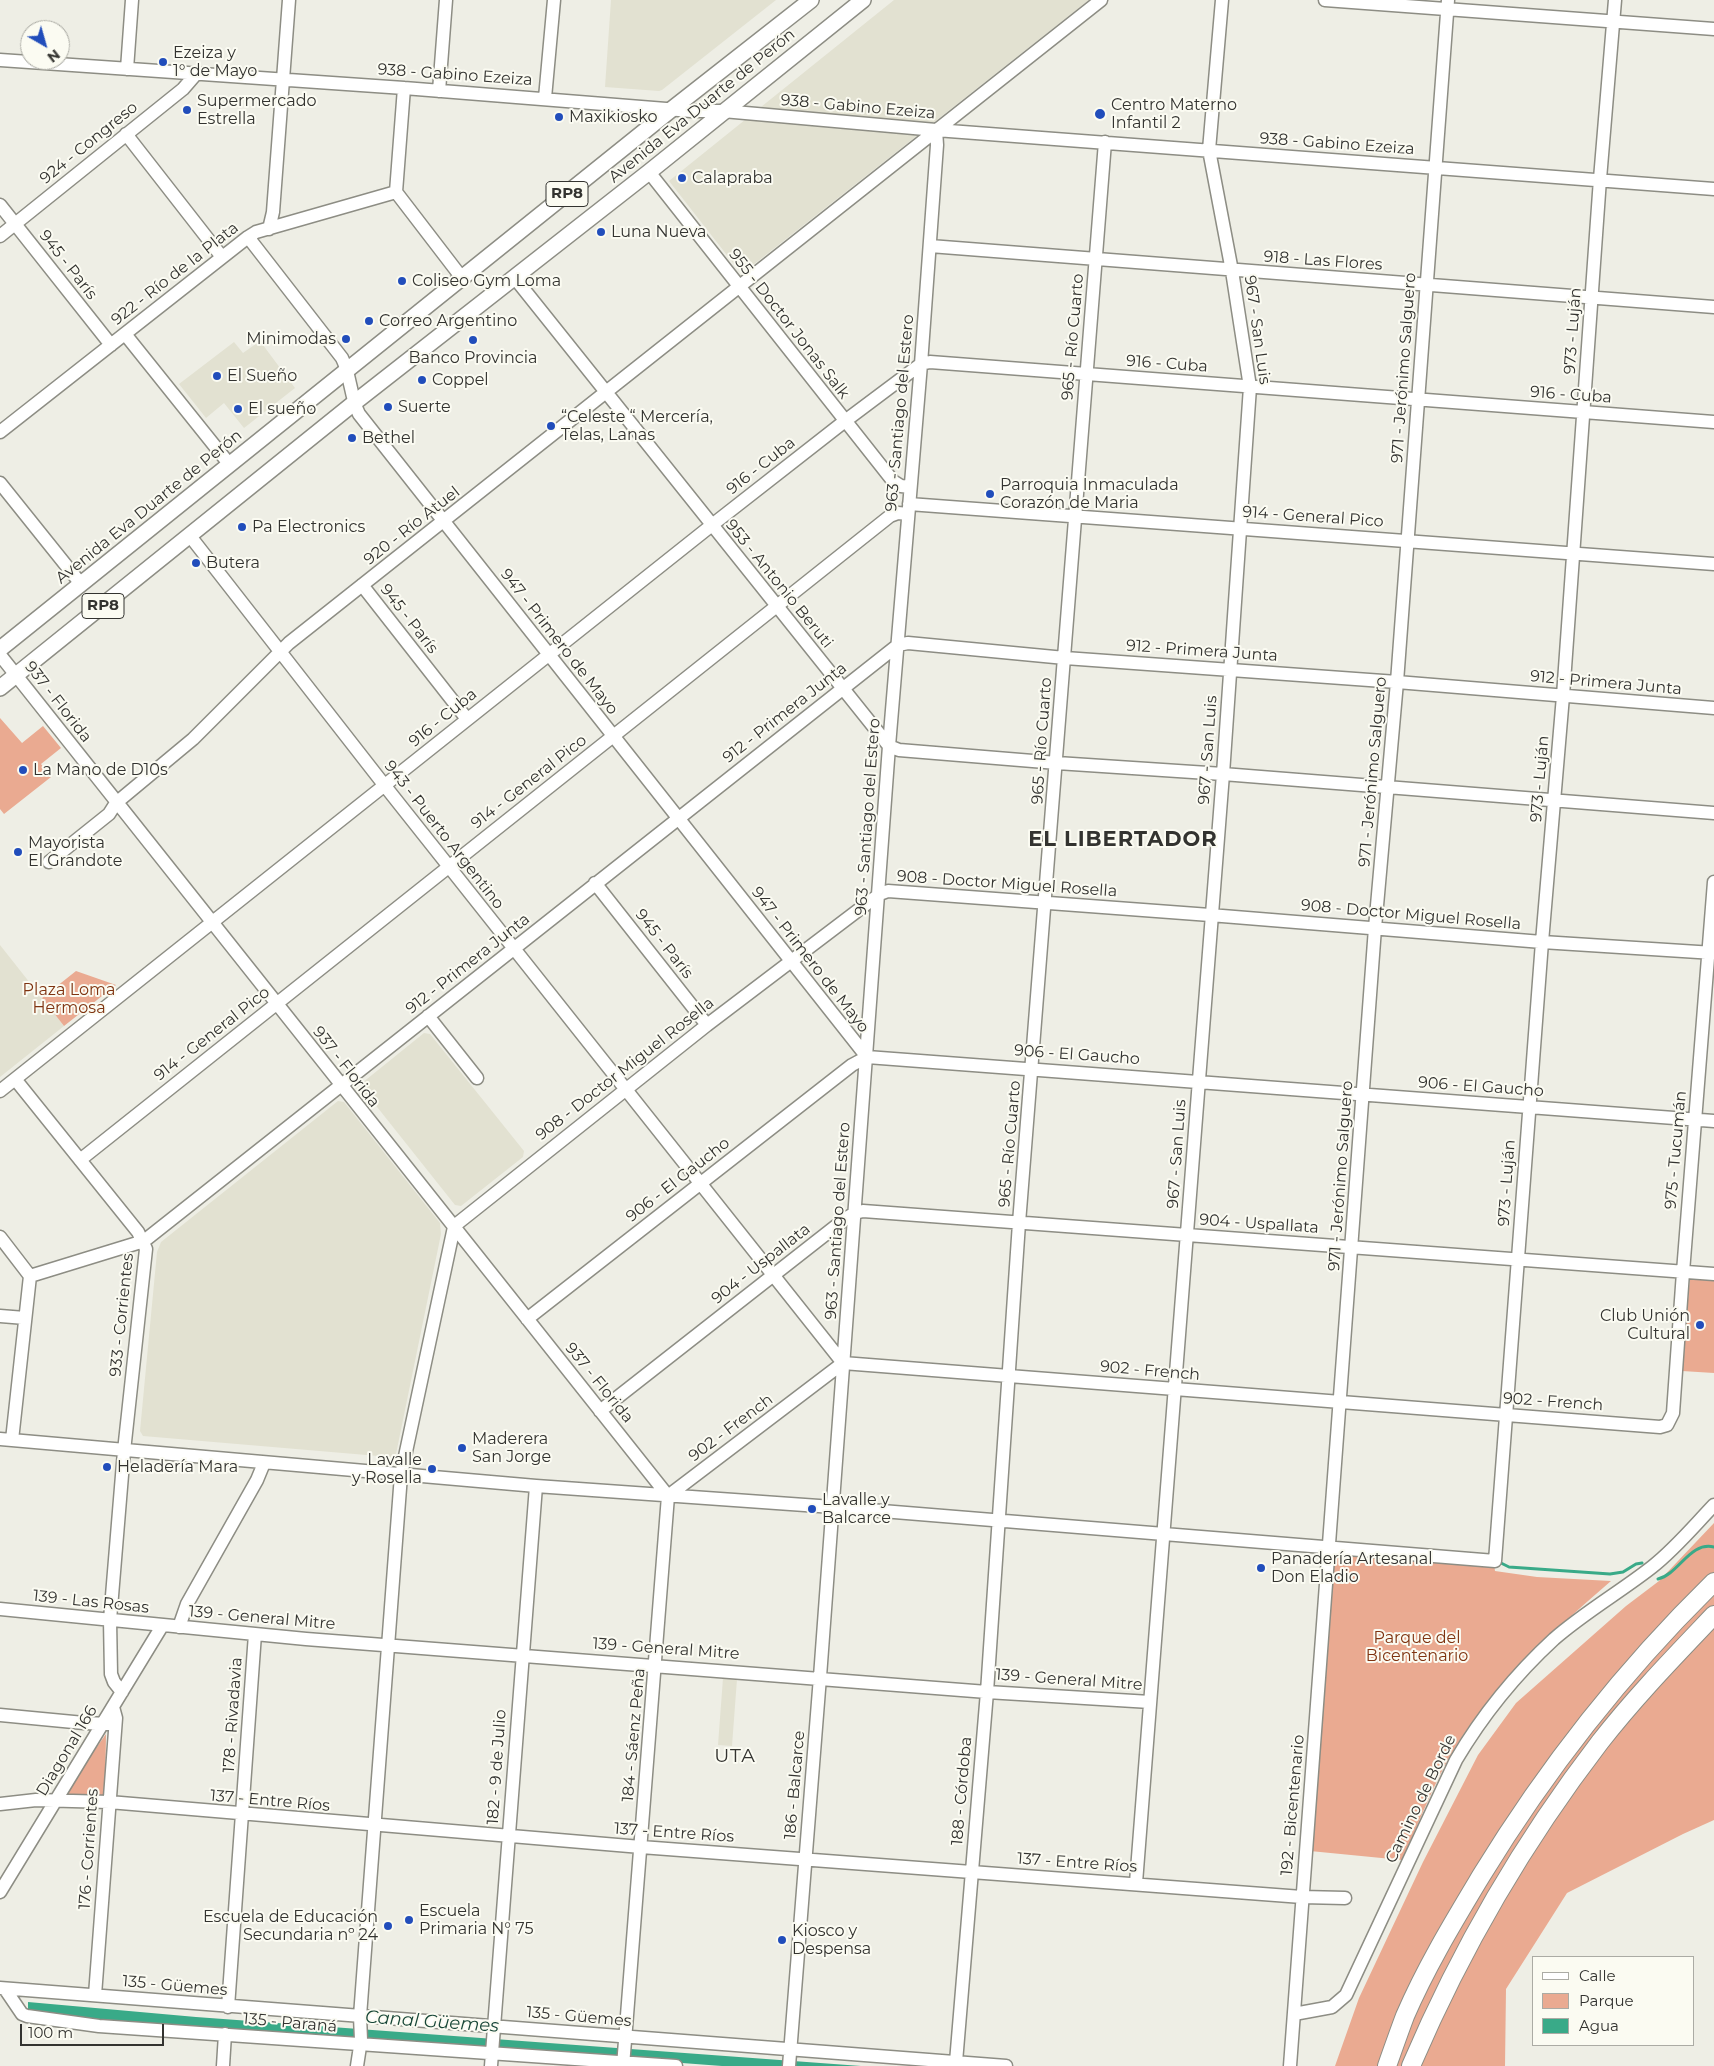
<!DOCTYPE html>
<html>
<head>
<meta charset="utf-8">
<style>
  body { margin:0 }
  #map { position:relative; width:1714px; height:2066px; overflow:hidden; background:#eeeee5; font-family:Montserrat,sans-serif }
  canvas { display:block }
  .legend { position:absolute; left:1532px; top:1956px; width:162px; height:90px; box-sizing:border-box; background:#fbfbf2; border:1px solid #ababa4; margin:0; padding:6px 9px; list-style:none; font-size:15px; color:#333330 }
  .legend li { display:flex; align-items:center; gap:10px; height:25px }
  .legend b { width:25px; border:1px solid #ababa4 }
  .north { position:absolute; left:20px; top:20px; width:50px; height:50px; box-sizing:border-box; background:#fbfbf2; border:1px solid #ababa4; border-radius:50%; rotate:142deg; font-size:14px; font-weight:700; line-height:20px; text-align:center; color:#333330 }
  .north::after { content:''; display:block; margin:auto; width:18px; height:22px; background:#214dbb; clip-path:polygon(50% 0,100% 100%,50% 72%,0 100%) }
  .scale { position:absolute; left:20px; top:2024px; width:144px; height:22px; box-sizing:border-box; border:2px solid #333330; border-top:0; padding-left:6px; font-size:15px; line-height:18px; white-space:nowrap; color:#333330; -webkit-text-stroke:4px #fbfbf2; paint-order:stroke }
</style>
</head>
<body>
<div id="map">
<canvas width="1714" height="2066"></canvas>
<ul class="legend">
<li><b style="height:6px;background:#fff"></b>Calle</li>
<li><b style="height:14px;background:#eaaa91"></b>Parque</li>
<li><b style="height:14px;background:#39aa88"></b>Agua</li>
</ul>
<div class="north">N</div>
<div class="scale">100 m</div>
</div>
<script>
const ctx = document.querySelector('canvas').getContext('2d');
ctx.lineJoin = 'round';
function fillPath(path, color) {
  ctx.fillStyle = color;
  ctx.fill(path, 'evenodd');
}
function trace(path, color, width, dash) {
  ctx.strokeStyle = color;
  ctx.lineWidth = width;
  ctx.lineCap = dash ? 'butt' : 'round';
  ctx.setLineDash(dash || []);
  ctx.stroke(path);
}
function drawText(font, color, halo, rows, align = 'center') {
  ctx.font = font + ' Montserrat,sans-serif';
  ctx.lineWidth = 4;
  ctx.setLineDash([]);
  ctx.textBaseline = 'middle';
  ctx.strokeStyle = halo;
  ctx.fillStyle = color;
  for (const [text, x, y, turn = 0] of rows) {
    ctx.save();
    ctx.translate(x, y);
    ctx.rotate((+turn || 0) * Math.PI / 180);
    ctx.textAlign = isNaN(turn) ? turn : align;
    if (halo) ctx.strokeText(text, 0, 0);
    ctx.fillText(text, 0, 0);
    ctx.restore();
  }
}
const built = new Path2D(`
  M611,0H776L662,90L659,91L605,87Z
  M894,0H1089L748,269L737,268L669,181Z
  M260,341L295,388L244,428L224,403L206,418L179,384L234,342L243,353Z
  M0,945L64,1026L0,1077Z
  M424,1033L430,1034L524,1151L523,1157L461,1206L455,1205L362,1088V1083Z
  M338,1101L344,1102L440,1223L441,1234L396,1454L390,1457L143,1436L140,1431L157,1252L161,1242Z
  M723,1678L737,1679L732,1746L718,1745Z`);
const green = new Path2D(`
  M0,718L22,743L43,726L61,748L41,764L51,777L4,814L0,809Z
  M76,971L116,985L64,1026L42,998Z
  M1690,1277L1714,1279V1373L1682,1371Z
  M1714,1523V1820L1683,1834L1567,1893L1506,1989L1505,2066H1335L1359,1998L1423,1862L1478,1755L1516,1703L1626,1606L1659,1581Z
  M1334,1552L1494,1564L1495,1571L1537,1577L1611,1581C1545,1638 1479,1697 1440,1775C1426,1803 1415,1832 1402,1860L1310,1851Z
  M106,1734L105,1798L62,1796Z`);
const water = new Path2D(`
  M28,2002L196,2017L861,2066H722L71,2017L28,2010Z`);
const stream = new Path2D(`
  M1501,1563L1509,1567L1610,1574L1623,1572L1636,1564L1642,1563
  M1658,1579C1679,1574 1690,1541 1714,1547`);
const minor = new Path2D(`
  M1325,0L1714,29
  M0,60L404,88L691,111H723L936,130L1714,189
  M127,69L132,0
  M404,88L396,192L462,278
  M439,91L446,0
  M545,98L554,0
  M126,134L222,257
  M649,172L893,481L901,486L910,487
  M0,205L111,345
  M269,229L273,212L289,0
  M0,236L183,89L196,74
  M248,237L342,358C351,376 350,396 359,414L867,1057
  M930,246L1714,307
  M514,277L889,746L899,750L1057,763L1223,774L1714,813
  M125,334L230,465
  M0,432L248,237L256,232L396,192
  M0,483L81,584
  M909,504L1714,564
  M190,536L385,786L843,1363
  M362,585L467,719
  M0,655L668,1496
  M49,862L109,814L116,803L193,739L289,643L1101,0
  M595,883L707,1025
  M428,1016L477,1078
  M15,1079L138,1232L146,1249L124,1451L110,1620L111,1674L114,1682L122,1692
  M0,1091L712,525L845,421L921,364L930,362L1714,422
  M80,1160L890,516L898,513L908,514
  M0,1237L30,1276L12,1440
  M30,1276L144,1241L898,645L908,643L1065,658L1397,682L1714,708
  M0,1316L25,1318
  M527,1319L852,1065L867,1057L1714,1121
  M600,1411L845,1219L855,1213L863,1211L1714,1274
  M0,1439L536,1486L833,1507L1495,1561L1542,942L1563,696L1600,179L1615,0
  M668,1496L843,1363L1660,1427L1667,1425L1673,1413L1683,1272L1714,882
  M0,1609L306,1639L987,1692L1150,1702
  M179,1627L187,1604L257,1480L264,1463
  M0,1715L84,1723L109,1724
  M0,1804L36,1800L109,1802L641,1847L1302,1897L1345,1898
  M1136,1883L1223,774L1250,387L1232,271L1209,150L1222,0
  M0,1892L162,1626
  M0,1988L1006,2066
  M5,1989L22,2014L27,2016L99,2026L676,2066
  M95,1995L116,1718L113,1707
  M228,2007L255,1634
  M1294,2014L1332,2007L1346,1995L1456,1760C1482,1716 1516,1674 1554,1639C1585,1612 1620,1592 1652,1567C1675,1549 1694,1526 1714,1505
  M956,2062L987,1692L1019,1223L1105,142
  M223,2066L225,2034
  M357,2066L361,2040L360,2016L401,1475L454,1227L458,1223L707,1025L869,902L880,894L888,891L1210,915L1542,942L1714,953
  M491,2066L536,1486
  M623,2066L668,1496
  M789,2066L820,1677L889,746L921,364L937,145L936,130
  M1290,2066L1375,928L1397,682L1448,0`);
const major = new Path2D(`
  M0,649L672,109L811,0
  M0,688L354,403L649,172L863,0`);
const highway = new Path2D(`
  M1387,2066C1393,2049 1399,2032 1405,2016C1426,1967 1454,1921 1481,1876C1547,1768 1624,1670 1714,1582
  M1411,2066C1460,1951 1524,1841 1600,1742C1635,1697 1675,1656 1714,1615`);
const markers = [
  [163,62,5,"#214dbb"],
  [187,110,5,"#214dbb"],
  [1100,114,6,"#214dbb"],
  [559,117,5,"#214dbb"],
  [682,178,5,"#214dbb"],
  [601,232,5,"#214dbb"],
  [402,281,5,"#214dbb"],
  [369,321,5,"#214dbb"],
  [346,339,5,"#214dbb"],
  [473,340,5,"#214dbb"],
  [217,376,5,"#214dbb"],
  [422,380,5,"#214dbb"],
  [388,407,5,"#214dbb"],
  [238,409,5,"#214dbb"],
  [551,426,5,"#214dbb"],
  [352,438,5,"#214dbb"],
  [990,494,5,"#214dbb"],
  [242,527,5,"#214dbb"],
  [196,563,5,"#214dbb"],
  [23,770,5,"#214dbb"],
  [18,852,5,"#214dbb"],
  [1700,1325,5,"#214dbb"],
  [462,1448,5,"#214dbb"],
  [107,1467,5,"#214dbb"],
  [432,1469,5,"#214dbb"],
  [812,1509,5,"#214dbb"],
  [1261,1568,5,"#214dbb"],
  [409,1920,5,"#214dbb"],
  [388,1926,5,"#214dbb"],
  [782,1940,5,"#214dbb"]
];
const shields = [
  [567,194,42],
  [103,606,42]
];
const shieldNames = [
  ["RP8",567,194],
  ["RP8",103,606]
];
const poiNames = [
  ["Ezeiza y",173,53],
  ["1° de Mayo",173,71],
  ["Supermercado",197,101],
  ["Estrella",197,119],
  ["Centro Materno",1111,105],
  ["Infantil 2",1111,123],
  ["Maxikiosko",569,117],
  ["Calapraba",692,178],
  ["Luna Nueva",611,232],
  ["Coliseo Gym Loma",412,281],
  ["Correo Argentino",379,321],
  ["Minimodas",336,339,"right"],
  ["Banco Provincia",473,358,"center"],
  ["El Sueño",227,376],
  ["Coppel",432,380],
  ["Suerte",398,407],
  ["El sueño",248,409],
  ["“Celeste “ Mercería,",561,417],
  ["Telas, Lanas",561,435],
  ["Bethel",362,438],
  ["Parroquia Inmaculada",1000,485],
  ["Corazón de Maria",1000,503],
  ["Pa Electronics",252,527],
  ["Butera",206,563],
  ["La Mano de D10s",33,770],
  ["Mayorista",28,843],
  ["El Grandote",28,861],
  ["Club Unión",1690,1316,"right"],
  ["Cultural",1690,1334,"right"],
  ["Maderera",472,1439],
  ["San Jorge",472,1457],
  ["Lavalle",422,1460,"right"],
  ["y Rosella",422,1478,"right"],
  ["Heladería Mara",117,1467],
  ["Lavalle y",822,1500],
  ["Balcarce",822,1518],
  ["Panadería Artesanal",1271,1559],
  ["Don Eladio",1271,1577],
  ["Escuela",419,1911],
  ["Primaria N° 75",419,1929],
  ["Escuela de Educación",378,1917,"right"],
  ["Secundaria nº 24",378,1935,"right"],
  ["Kiosco y",792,1931],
  ["Despensa",792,1949]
];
const streetNames = [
  ["938 - Gabino Ezeiza",455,75,4],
  ["Avenida Eva Duarte de Perón",702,106,-39],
  ["938 - Gabino Ezeiza",858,107,5],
  ["924 - Congreso",89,143,-39],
  ["938 - Gabino Ezeiza",1337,144,4],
  ["918 - Las Flores",1323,261,4],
  ["945 - París",68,265,52],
  ["922 - Río de la Plata",175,274,-38],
  ["955 - Doctor Jonas Salk",789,324,52],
  ["967 - San Luis",1257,330,82],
  ["973 - Luján",1573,331,-86],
  ["965 - Río Cuarto",1073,337,-85],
  ["916 - Cuba",1167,364,4],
  ["971 - Jerónimo Salguero",1404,368,-86],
  ["916 - Cuba",1571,395,4],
  ["963 - Santiago del Estero",900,413,-85],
  ["916 - Cuba",761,466,-38],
  ["Avenida Eva Duarte de Perón",149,507,-39],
  ["914 - General Pico",1313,517,4],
  ["920 - Río Atuel",412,526,-38],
  ["953 - Antonio Beruti",779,584,51],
  ["945 - París",409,619,52],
  ["947 - Primero de Mayo",559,642,52],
  ["912 - Primera Junta",1202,651,4],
  ["912 - Primera Junta",1606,683,5],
  ["937 - Florida",58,702,52],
  ["912 - Primera Junta",785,713,-38],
  ["916 - Cuba",443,718,-39],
  ["965 - Río Cuarto",1042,741,-86],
  ["967 - San Luis",1208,750,-86],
  ["971 - Jerónimo Salguero",1373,772,-85],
  ["973 - Luján",1540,779,-85],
  ["914 - General Pico",529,782,-38],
  ["963 - Santiago del Estero",868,817,-86],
  ["943 - Puerto Argentino",444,835,52],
  ["908 - Doctor Miguel Rosella",1007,884,4],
  ["908 - Doctor Miguel Rosella",1411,915,5],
  ["945 - París",664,944,52],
  ["947 - Primero de Mayo",810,960,52],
  ["912 - Primera Junta",468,964,-38],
  ["914 - General Pico",212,1034,-38],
  ["906 - El Gaucho",1077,1055,4],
  ["937 - Florida",346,1067,52],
  ["908 - Doctor Miguel Rosella",625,1069,-38],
  ["906 - El Gaucho",1481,1087,4],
  ["965 - Río Cuarto",1010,1144,-85],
  ["975 - Tucumán",1676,1150,-85],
  ["967 - San Luis",1177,1154,-86],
  ["971 - Jerónimo Salguero",1341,1176,-86],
  ["906 - El Gaucho",678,1180,-38],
  ["973 - Luján",1507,1183,-86],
  ["963 - Santiago del Estero",838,1221,-86],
  ["904 - Uspallata",1259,1224,4],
  ["904 - Uspallata",761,1264,-38],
  ["933 - Corrientes",122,1315,-84],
  ["902 - French",1150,1371,5],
  ["937 - Florida",599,1383,51],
  ["902 - French",1553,1402,4],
  ["902 - French",731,1428,-37],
  ["139 - Las Rosas",91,1602,6],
  ["139 - General Mitre",262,1618,5],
  ["139 - General Mitre",666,1649,4],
  ["139 - General Mitre",1069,1680,4],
  ["178 - Rivadavia",233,1715,-86],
  ["184 - Sáenz Peña",634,1735,-85],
  ["Diagonal 166",67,1751,-59],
  ["182 - 9 de Julio",497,1767,-86],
  ["186 - Balcarce",795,1785,-85],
  ["188 - Córdoba",962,1791,-85],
  ["Camino de Borde",1421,1799,-64],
  ["137 - Entre Ríos",270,1801,5],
  ["192 - Bicentenario",1293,1805,-85],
  ["137 - Entre Ríos",674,1833,4],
  ["176 - Corrientes",89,1849,-86],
  ["137 - Entre Ríos",1077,1863,4],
  ["135 - Güemes",175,1986,5],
  ["135 - Güemes",579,2017,5],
  ["135 - Paraná",290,2023,5]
];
const parkNames = [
  ["Plaza Loma",69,990],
  ["Hermosa",69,1008],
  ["Parque del",1417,1638],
  ["Bicentenario",1417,1656]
];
const waterNames = [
  ["Canal Güemes",432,2022,4]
];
const quarterNames = [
  ["UTA",735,1756]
];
const districtNames = [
  ["EL LIBERTADOR",1123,840]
];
fillPath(built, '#e2e1d1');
fillPath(green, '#eaaa91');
fillPath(water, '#39aa88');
trace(stream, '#39aa88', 3);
trace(minor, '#8d8d84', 15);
trace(major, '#8d8d84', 18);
trace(highway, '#8d8d84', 20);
trace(minor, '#fff', 12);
trace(major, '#fff', 15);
trace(highway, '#fff', 18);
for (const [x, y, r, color] of markers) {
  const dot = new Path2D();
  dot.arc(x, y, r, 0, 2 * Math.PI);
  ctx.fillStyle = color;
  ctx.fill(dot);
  trace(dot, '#fbfbf2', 2);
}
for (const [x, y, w] of shields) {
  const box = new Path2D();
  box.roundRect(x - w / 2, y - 12.5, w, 25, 4);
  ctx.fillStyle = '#fbfbf2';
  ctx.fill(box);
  trace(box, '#333330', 1);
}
drawText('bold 15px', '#333330', null, shieldNames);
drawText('16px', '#333330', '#fbfbf2', poiNames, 'left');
drawText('16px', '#333330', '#fbfbf2', streetNames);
drawText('16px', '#7f3310', '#fbfbf2', parkNames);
drawText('italic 18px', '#174637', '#fbfbf2', waterNames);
ctx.letterSpacing = '1px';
drawText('19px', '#333330', '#fbfbf2', quarterNames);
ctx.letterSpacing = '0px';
ctx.letterSpacing = '1px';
drawText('bold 21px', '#333330', '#fbfbf2', districtNames);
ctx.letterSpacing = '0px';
</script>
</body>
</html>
